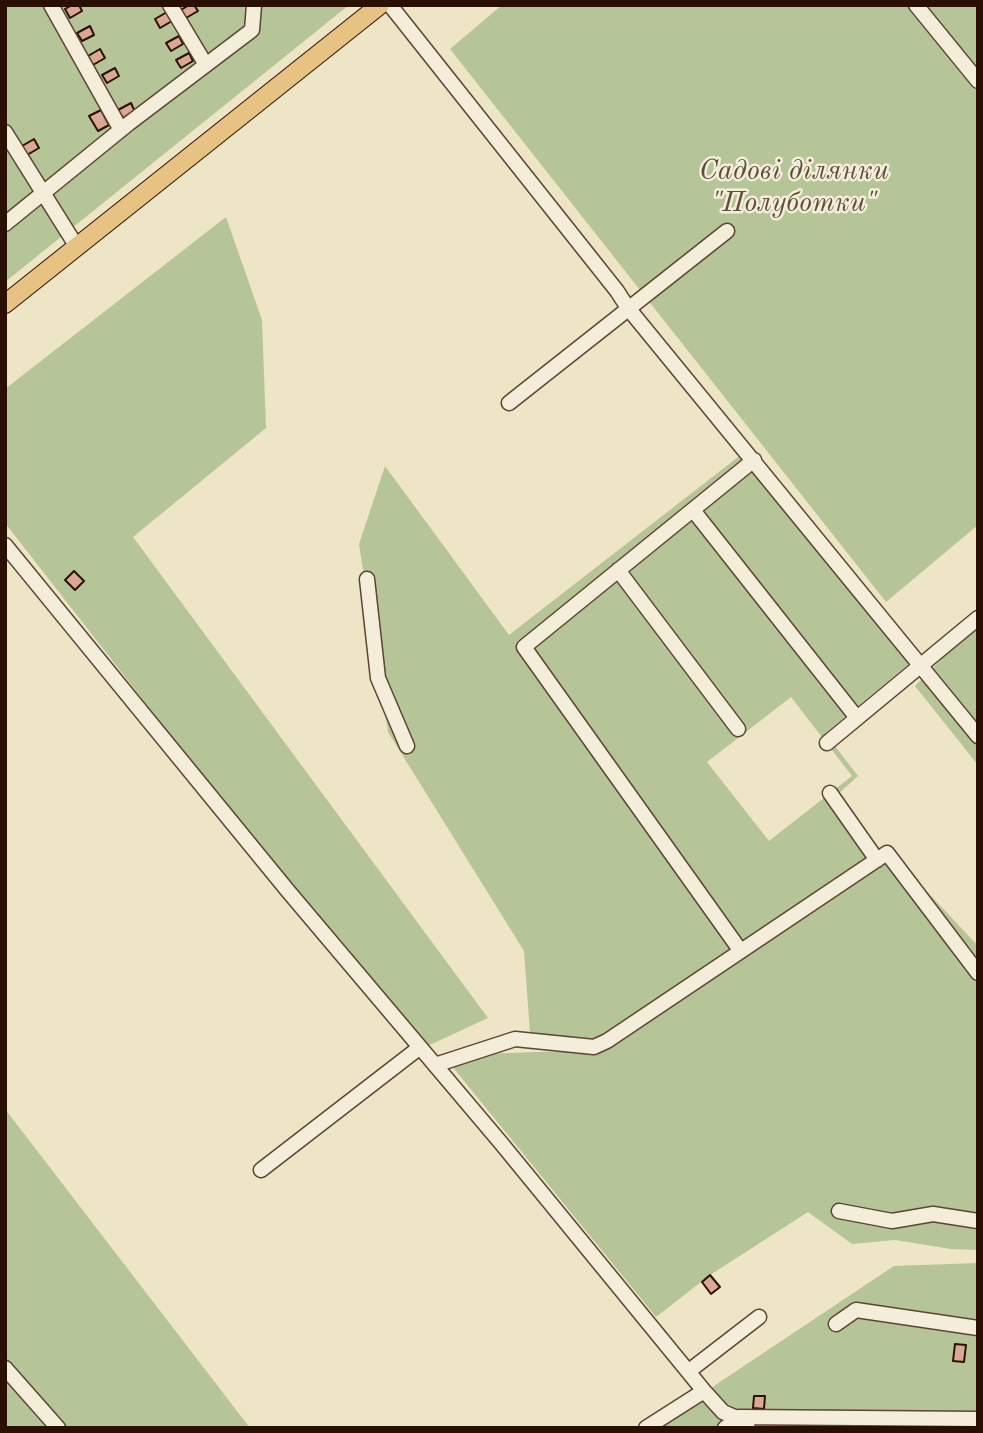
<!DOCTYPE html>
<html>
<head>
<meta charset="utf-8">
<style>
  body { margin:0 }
  #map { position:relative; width:983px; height:1433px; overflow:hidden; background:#eee4c6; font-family:"Old Standard TT",serif }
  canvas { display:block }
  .frame { position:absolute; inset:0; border:7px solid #2a1002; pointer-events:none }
</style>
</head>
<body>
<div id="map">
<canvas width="983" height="1433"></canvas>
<div class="frame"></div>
</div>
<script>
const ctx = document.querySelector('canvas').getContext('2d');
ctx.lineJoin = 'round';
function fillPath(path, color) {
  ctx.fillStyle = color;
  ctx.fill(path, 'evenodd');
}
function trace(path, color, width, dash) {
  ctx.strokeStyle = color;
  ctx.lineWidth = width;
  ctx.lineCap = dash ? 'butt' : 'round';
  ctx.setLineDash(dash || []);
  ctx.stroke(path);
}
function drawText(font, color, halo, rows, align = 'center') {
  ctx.font = font + ' "Old Standard TT",serif';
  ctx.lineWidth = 5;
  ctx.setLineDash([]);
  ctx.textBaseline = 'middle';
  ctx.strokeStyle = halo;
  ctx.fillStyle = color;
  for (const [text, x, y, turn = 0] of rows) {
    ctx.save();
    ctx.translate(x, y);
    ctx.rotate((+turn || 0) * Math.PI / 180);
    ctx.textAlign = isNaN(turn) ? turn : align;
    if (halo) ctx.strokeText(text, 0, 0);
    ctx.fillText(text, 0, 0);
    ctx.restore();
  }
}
const green = new Path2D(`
  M5,5H349L5,282Z
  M502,5H978V525L886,602L450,49Z
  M226,217L262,320L266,428L133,537L488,1018L423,1048L310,914L5,523V389Z
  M742,454L911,662L825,733L858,776L837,795L874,856L594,1040L530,1033L524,951L388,732L359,544L385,466L509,635ZM791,697L852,776L769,841L707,762Z
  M978,629V765L915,686L943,658Z
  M891,853L978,946V1250L951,1249L895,1240L852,1244L808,1212L710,1275L656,1317L451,1065L480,1054L595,1050Z
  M5,1109L250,1428H5Z
  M978,1263V1428H651L894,1266Z`);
const building = new Path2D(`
  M72,5H79L82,11L70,18L65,9Z
  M189,5H194L198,11L186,18L181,10Z
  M167,12L172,21L160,28L155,19Z
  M90,26L94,35L82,41L77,33Z
  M179,36L183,44L171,51L166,43Z
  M100,49L105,58L93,65L88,56Z
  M189,53L193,61L181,68L176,60Z
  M115,68L119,76L107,83L102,75Z
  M131,103L135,112L123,118L118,110Z
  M101,110L109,125L98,131L89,116Z
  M34,139L39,148L27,155L22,146Z
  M74,571L84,581L75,590L65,580Z
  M710,1275L720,1287L711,1294L702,1282Z
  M955,1344L966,1345L964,1362L953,1361Z
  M754,1396H765L764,1409L753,1408Z`);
const minor = new Path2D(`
  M51,5L121,130
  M170,5L206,65
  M390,5L617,291L628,308L978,736
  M916,5L978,81
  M5,132L77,247
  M5,224L128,124L252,30L254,5
  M509,403L727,231
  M693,510L857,718
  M5,545L288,891L501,1143L704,1391L723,1412L737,1418L748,1428
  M618,570L738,729
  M367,579L378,678L407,746
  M827,743L978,618
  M830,793L877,860
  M740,950L524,647L754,460
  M435,1065L515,1039L594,1047L607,1041L887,853L978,973
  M261,1170L419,1048
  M839,1211L892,1221L933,1214L978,1221
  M836,1324L856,1310L978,1328
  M5,1368L58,1428
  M689,1371L759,1317
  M646,1428L704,1391
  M725,1428L739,1417L978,1419`);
const major = new Path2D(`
  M5,304L380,5`);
const parkNames = [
  ["Садові ділянки",794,172],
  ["\"Полуботки\"",794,204]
];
fillPath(green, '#b6c597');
fillPath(building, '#dca794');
trace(building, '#2a1002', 2);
trace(minor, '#5b4533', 17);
trace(major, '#2a1002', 20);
trace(minor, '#f4edda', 14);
trace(major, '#e7c283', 18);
drawText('italic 28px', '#5b4f36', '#f4edda', parkNames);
</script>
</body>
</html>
